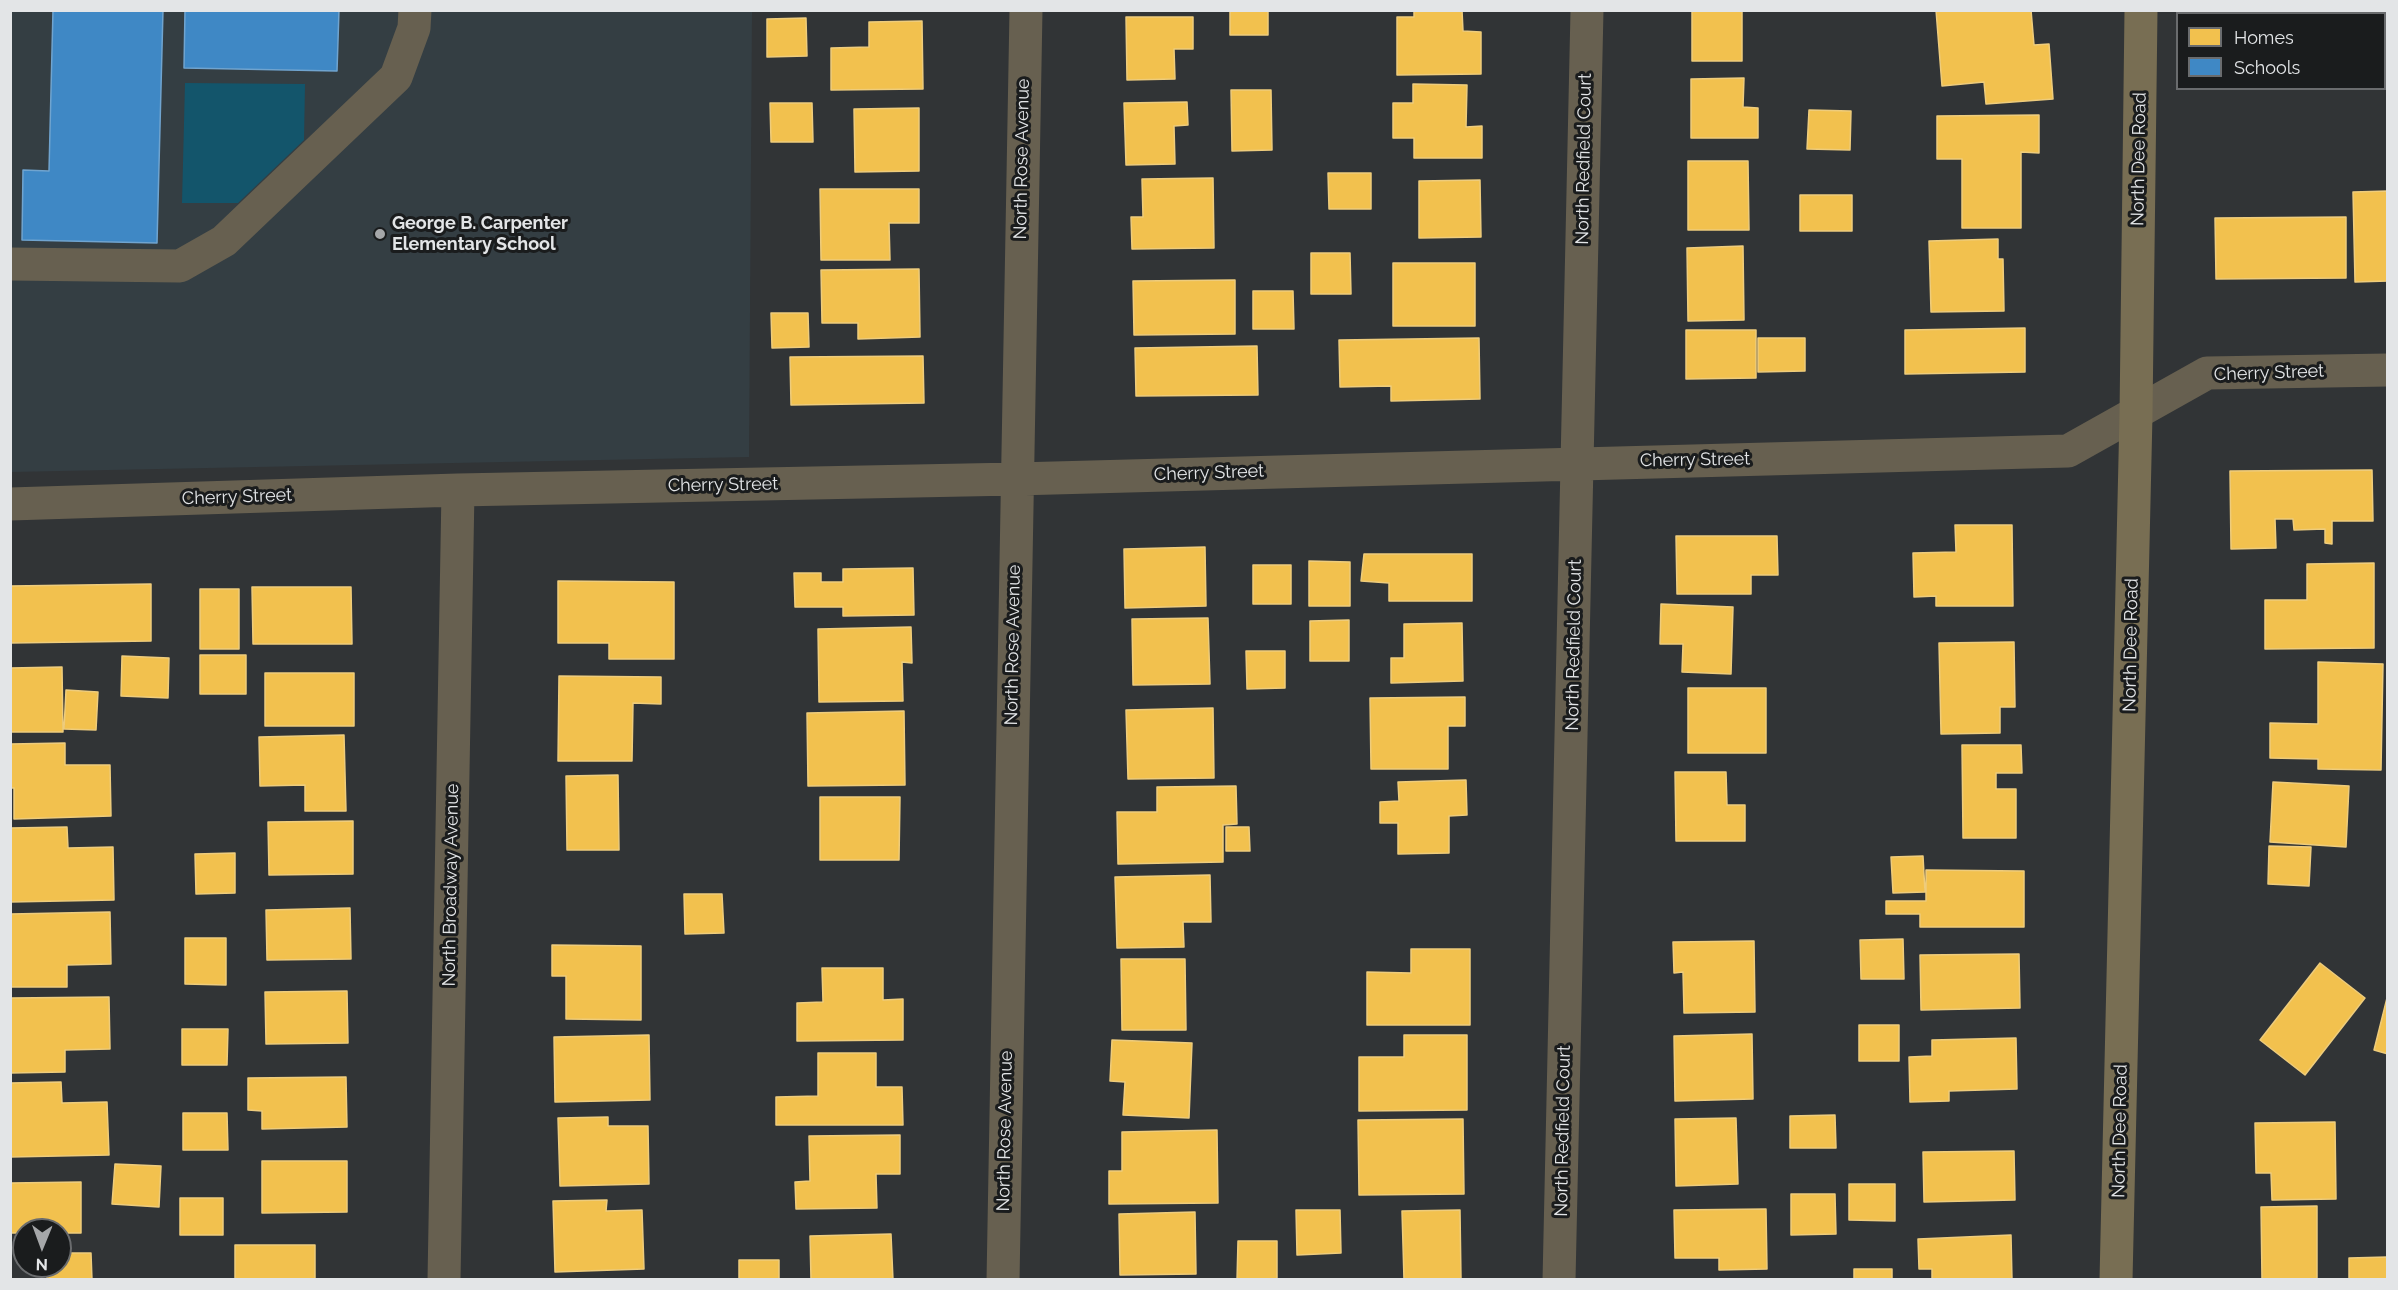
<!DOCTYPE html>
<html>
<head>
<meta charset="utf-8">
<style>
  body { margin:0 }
  #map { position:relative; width:2398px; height:1290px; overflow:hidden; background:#313436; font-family:Raleway,sans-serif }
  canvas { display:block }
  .frame { position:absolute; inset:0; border:12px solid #e3e5e7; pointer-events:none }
  .legend { position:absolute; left:2176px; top:12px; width:210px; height:78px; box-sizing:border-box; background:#1a1c1d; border:2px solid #6a6c6e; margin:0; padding:8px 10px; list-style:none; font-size:18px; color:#e3e5e7 }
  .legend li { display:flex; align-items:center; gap:12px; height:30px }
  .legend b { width:30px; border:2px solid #6a6c6e }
  .north { position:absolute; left:12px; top:1218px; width:60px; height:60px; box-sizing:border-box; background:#1a1c1d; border:2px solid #6a6c6e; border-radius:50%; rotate:181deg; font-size:16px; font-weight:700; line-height:24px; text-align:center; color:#e3e5e7 }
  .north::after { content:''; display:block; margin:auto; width:21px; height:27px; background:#a5a7a9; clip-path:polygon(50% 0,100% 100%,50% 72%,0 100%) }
</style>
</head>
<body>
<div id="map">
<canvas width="2398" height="1290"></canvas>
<div class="frame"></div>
<ul class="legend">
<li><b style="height:16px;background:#f2c14e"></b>Homes</li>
<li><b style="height:16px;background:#3f88c5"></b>Schools</li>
</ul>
<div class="north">N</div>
</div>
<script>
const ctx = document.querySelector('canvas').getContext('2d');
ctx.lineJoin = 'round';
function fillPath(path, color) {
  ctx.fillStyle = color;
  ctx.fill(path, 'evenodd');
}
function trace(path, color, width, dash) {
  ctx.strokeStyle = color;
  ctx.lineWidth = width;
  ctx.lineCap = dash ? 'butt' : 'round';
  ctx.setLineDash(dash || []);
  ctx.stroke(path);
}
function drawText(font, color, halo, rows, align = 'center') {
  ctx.font = font + ' Raleway,sans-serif';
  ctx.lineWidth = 6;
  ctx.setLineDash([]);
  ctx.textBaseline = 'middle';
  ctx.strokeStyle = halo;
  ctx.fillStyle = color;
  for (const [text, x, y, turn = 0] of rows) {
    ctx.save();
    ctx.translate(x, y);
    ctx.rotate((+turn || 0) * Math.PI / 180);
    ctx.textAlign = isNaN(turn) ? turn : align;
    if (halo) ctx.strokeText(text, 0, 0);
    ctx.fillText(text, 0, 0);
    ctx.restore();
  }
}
const built = new Path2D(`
  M10,11H752L749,457L11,472Z`);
const green = new Path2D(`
  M185,83L305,84L304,140L238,203H182Z`);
const homes = new Path2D(`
  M1230,10H1268V35H1230Z
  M1414,10H1462L1463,31L1481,32V74L1397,75V17H1414Z
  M1692,10H1742V61H1692Z
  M1936,10H2031L2034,45L2049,44L2053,99L1986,104L1984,82L1942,86Z
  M1126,17H1193V49H1174L1175,79L1127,80Z
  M806,18L807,56L767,57V19Z
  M922,21L923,89L831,90V48L869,47V22Z
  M1744,78L1743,107L1758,108V138H1691V79Z
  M1413,84L1467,85L1466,127L1482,126V158H1414V138H1393V103H1413Z
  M1231,90H1271L1272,150L1232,151Z
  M1187,102L1188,125L1174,126L1175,164L1126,165L1124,103Z
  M770,103H812L813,142H771Z
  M919,108V171L855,172L854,109Z
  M1809,110L1851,111L1850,150L1807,149Z
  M2039,115V153L2021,152V228H1962V159H1937V116Z
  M1688,161H1748L1749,230H1688Z
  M1328,173H1371V209H1329Z
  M1213,178L1214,248L1132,249L1131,217H1143L1142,179Z
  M1480,180L1481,237L1419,238V181Z
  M820,189H919V223H889L890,260H821Z
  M2388,191V281L2355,282L2353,192Z
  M1800,195H1852V231H1800Z
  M2346,217V278L2216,279L2215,218Z
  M1998,239V259H2003L2004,311L1931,312L1929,241Z
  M1743,246L1744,320L1688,321L1687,248Z
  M1311,253H1350L1351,294H1311Z
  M1393,263H1475V326H1393Z
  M919,269L920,337L858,339V323H822L821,270Z
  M1235,280V334L1134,335L1133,281Z
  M1253,291H1293L1294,329H1253Z
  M771,313H808L809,347L772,348Z
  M2025,328V372L1905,374V330Z
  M1686,330H1756V378L1686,379Z
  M1479,338L1480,399L1391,401V386L1340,387L1339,340Z
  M1758,338H1805V371L1758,372Z
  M1257,346L1258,395L1136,396L1135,348Z
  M923,356L924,403L791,405L790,357Z
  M2372,470L2373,521H2332V544L2325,543V529L2294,530L2293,519H2275L2276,548L2231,549L2230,471Z
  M1955,525H2012L2013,606H1936V596L1914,597L1913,553L1956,552Z
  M1676,536H1777L1778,575H1751V594H1677Z
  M1205,547L1206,606L1125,608L1124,549Z
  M1364,554H1472V601H1389V583L1361,581Z
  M1309,561L1350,562V606H1309Z
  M2374,563V648L2265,649V600H2307V564Z
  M1253,565H1291V604H1253Z
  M913,568L914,615L843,616V607H795L794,573H821V582H843V569Z
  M558,581L674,582V659H609V643H558Z
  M151,584V641L10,643V586Z
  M252,587H351L352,644H253Z
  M200,589H239V649H200Z
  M1661,604L1733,607L1731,674L1682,672L1683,644H1660Z
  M1208,618L1210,684L1133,685L1132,619Z
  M1349,620V661H1310V621Z
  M1462,623L1463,681L1391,683V658H1404V624Z
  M911,627L912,663L902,662L903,701L819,702L818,629Z
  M2014,642L2015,707H2000V733L1941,734L1939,643Z
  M1246,651H1285V688L1247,689Z
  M200,655H246V694H200Z
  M122,656L169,658L168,698L121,696Z
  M2318,662L2383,664L2381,770L2318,769V759L2270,758V723L2318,724Z
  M62,667L63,732H10V668Z
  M265,673H354V726H265Z
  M559,676L661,677V704L633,703L632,761H558Z
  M1688,688H1766V753H1688Z
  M66,690L98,692L96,730L64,729Z
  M1465,697V726H1448V769H1371L1370,698Z
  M1213,708L1214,778L1128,779L1126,710Z
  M904,711L905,785L808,786L807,713Z
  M344,735L346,811H305V785L260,786L259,737Z
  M65,743V765H110L111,816L14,819V788H10V744Z
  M1962,745H2021L2022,773H1996V789H2016V838H1963Z
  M1675,772H1726L1727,805H1745V841H1676Z
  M618,775L619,850H567L566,776Z
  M1466,780L1467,815L1449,816V853L1398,854V823H1380V802L1399,801L1398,782Z
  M2273,782L2349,786L2346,847L2270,842Z
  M1236,786L1237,824L1223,825V862L1118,864L1117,812H1157V787Z
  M820,797H900L899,860H820Z
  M353,821V874L269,875L268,822Z
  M67,827L68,848L113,847L114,900L10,902V828Z
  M1226,827H1249L1250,851H1226Z
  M2269,846L2311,847L2309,886L2268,884Z
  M235,853V893L196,894L195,854Z
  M1923,856L1925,892L1893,893L1891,857Z
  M1926,870L2024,871V927H1920V914H1886V901H1926Z
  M1210,875L1211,922H1183L1184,947L1117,948L1115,877Z
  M684,894H722L724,933L685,934Z
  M350,908L351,959L267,960L266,910Z
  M110,912L111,964L67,965V987H10V914Z
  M185,938H226V985L185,984Z
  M1903,939L1904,979H1861L1860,940Z
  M1754,941L1755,1012L1684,1013L1683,972L1674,973L1673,942Z
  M552,945L641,946V1020L566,1019V976H552Z
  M1411,949H1470V1025H1367V972L1411,973Z
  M2019,954L2020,1008L1921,1010L1920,955Z
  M1121,959H1185L1186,1030H1122Z
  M2320,963L2365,998L2305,1075L2260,1040Z
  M822,968H883V1000L903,999V1040L797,1041V1003L823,1002Z
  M347,991L348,1043L266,1044L265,992Z
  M109,997L110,1049L65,1050V1072L10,1073V998Z
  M2387,998H2388V1054L2374,1050Z
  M1859,1025H1899V1061H1859Z
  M182,1029H228L227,1065H182Z
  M1752,1034L1753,1099L1675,1101L1674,1036Z
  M649,1035L650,1100L555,1102L554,1037Z
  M1404,1035H1467V1110L1359,1111V1057H1404Z
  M2016,1038L2017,1089L1949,1091V1101L1910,1102L1909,1057L1932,1056V1040Z
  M1112,1040L1192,1043L1189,1118L1123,1115L1125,1082L1110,1081Z
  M818,1053H876V1087H902L903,1125H776V1097L818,1096Z
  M346,1077L347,1127L262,1129V1111L248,1110V1078Z
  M61,1082L62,1103L107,1102L109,1155L10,1157V1083Z
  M183,1113H227L228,1150H183Z
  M1835,1115L1836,1148H1790V1116Z
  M608,1117V1126H648L649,1184L560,1186L558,1118Z
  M1736,1118L1738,1184L1676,1186L1675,1119Z
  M1463,1119L1464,1194L1359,1195L1358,1120Z
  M2335,1122L2336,1199L2272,1200L2271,1173H2256L2255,1123Z
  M1217,1130L1218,1203L1109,1204V1171H1122V1132Z
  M900,1135V1174H876L877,1208L796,1209L795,1182L810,1181L809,1136Z
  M2014,1151L2015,1200L1924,1202L1923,1152Z
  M262,1161H347V1212L262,1213Z
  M115,1164L161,1166L159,1207L112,1204Z
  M81,1182V1233H60V1230H24V1233H10V1183Z
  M1849,1184H1895V1221L1849,1220Z
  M1791,1194H1835L1836,1234L1791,1235Z
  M180,1198H223V1235H180Z
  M607,1200L606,1211L642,1210L644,1269L555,1272L553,1201Z
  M2317,1206V1280H2262L2261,1207Z
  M1766,1209L1767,1269L1719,1270V1258H1675L1674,1210Z
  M1296,1210H1340L1341,1253L1297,1255Z
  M1460,1210L1461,1279L1404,1280L1402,1211Z
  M1195,1212L1196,1274L1120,1275L1119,1214Z
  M891,1234L893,1280H811L810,1236Z
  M2011,1235L2012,1280H1932V1269H1919L1918,1239Z
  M1238,1241H1277V1280H1237Z
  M235,1245H315V1280H235Z
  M60,1253H91L92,1280H47V1266H60Z
  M2387,1257V1280H2349V1258Z
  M739,1260H779V1280H739Z
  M1854,1269H1892V1280H1854Z`);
const schools = new Path2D(`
  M53,10H163L157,243L22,240L23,170L49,171Z
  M185,10H339L337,71L184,68Z`);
const minor = new Path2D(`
  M10,264L180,266L224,241L396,77L414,28L415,10
  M10,504L458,490L1016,479L2068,451L2207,373L2388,370
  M444,1280L458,490
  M1003,1280L1026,10
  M1559,1280L1587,10`);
const major = new Path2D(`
  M2116,1280L2136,415L2141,10`);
const markers = [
  [380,234,6,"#a5a7a9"]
];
const streetNames = [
  ["North Rose Avenue",1022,159,-89],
  ["North Redfield Court",1584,159,-89],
  ["North Dee Road",2139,159,-89],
  ["Cherry Street",2269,373,-2],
  ["Cherry Street",1695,460,-1],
  ["Cherry Street",1209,473,-2],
  ["Cherry Street",723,485,-1],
  ["Cherry Street",237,497,-2],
  ["North Rose Avenue",1013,645,-89],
  ["North Redfield Court",1574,645,-89],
  ["North Dee Road",2131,645,-89],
  ["North Broadway Avenue",451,885,-89],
  ["North Rose Avenue",1005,1131,-89],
  ["North Redfield Court",1563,1131,-89],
  ["North Dee Road",2120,1131,-89]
];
const poiNames = [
  ["George B. Carpenter",392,224],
  ["Elementary School",392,245]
];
fillPath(built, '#343e43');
fillPath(green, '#13556b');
fillPath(homes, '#f2c14e');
trace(homes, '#eecc7c', 1.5);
fillPath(schools, '#3f88c5');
trace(schools, '#70a4cf', 1.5);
trace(minor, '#676050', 33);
trace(major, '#786e53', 33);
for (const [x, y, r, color] of markers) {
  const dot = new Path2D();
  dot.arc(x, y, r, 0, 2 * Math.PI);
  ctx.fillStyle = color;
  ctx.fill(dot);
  trace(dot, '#1a1c1d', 2);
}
drawText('18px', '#e3e5e7', '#1a1c1d', streetNames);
drawText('bold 18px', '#e3e5e7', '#1a1c1d', poiNames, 'left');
</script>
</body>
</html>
